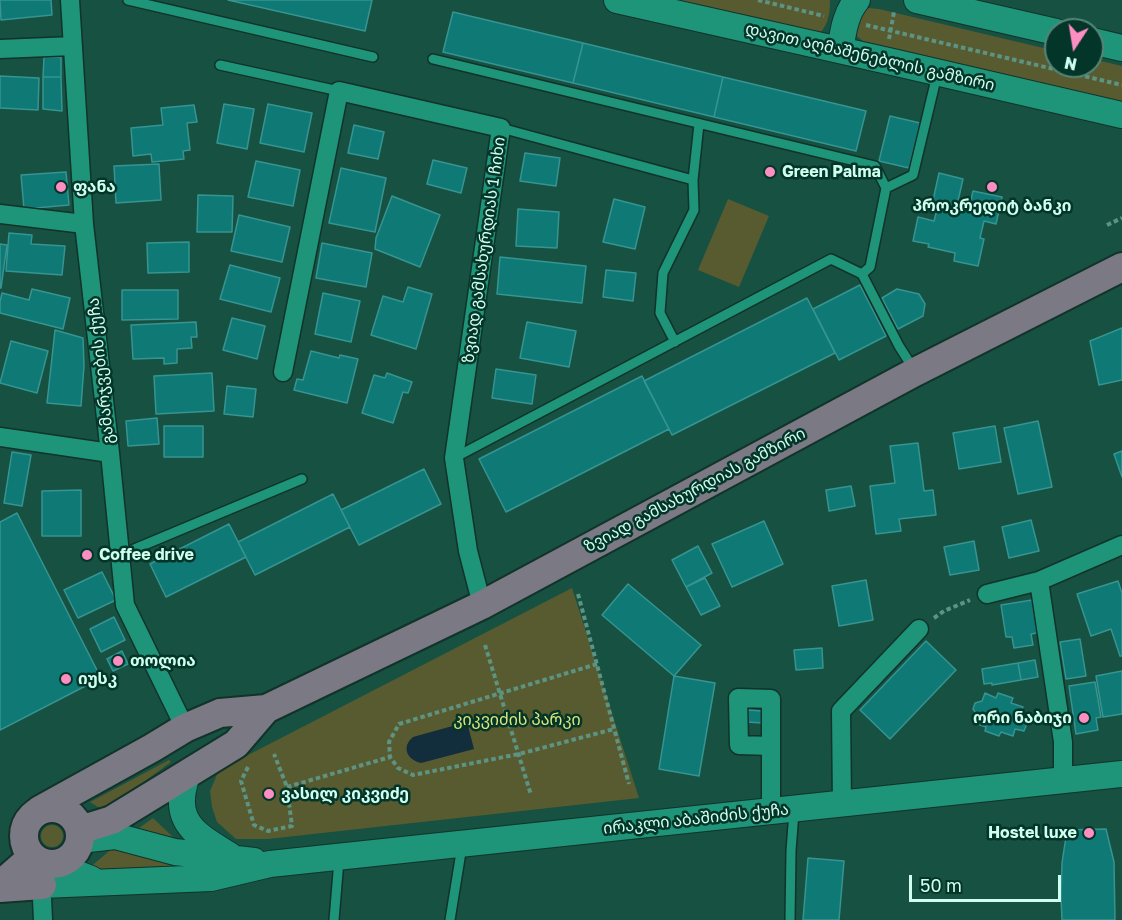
<!DOCTYPE html>
<html>
<head>
<meta charset="utf-8">
<style>
  body { margin:0 }
  #map { position:relative; width:1122px; height:920px; overflow:hidden; background:#175142; font-family:"Golos Text",sans-serif }
  canvas { display:block }
  .north { position:absolute; left:1044px; top:18px; width:60px; height:60px; box-sizing:border-box; background:#043529; border:2px solid #558678; border-radius:50%; rotate:192deg; font-size:16px; font-weight:700; line-height:24px; text-align:center; color:#cfffee }
  .north::after { content:''; display:block; margin:auto; width:21px; height:27px; background:#fd8ec1; clip-path:polygon(50% 0,100% 100%,50% 72%,0 100%) }
  .scale { position:absolute; left:909px; top:875px; width:152px; height:27px; box-sizing:border-box; border:3px solid #cfffee; border-top:0; padding-left:8px; font-size:18px; line-height:21px; white-space:nowrap; color:#cfffee; -webkit-text-stroke:4px #043529; paint-order:stroke }
</style>
</head>
<body>
<div id="map">
<canvas width="1122" height="920"></canvas>
<div class="north">N</div>
<div class="scale">50 m</div>
</div>
<script>
const ctx = document.querySelector('canvas').getContext('2d');
ctx.lineJoin = 'round';
function fillPath(path, color) {
  ctx.fillStyle = color;
  ctx.fill(path, 'evenodd');
}
function trace(path, color, width, dash) {
  ctx.strokeStyle = color;
  ctx.lineWidth = width;
  ctx.lineCap = dash ? 'butt' : 'round';
  ctx.setLineDash(dash || []);
  ctx.stroke(path);
}
function drawText(font, color, halo, rows, align = 'center') {
  ctx.font = font + ' "Golos Text","Noto Sans Georgian",sans-serif';
  ctx.lineWidth = 5;
  ctx.setLineDash([]);
  ctx.textBaseline = 'middle';
  ctx.strokeStyle = halo;
  ctx.fillStyle = color;
  for (const [text, x, y, turn = 0] of rows) {
    ctx.save();
    ctx.translate(x, y);
    ctx.rotate((+turn || 0) * Math.PI / 180);
    ctx.textAlign = isNaN(turn) ? turn : align;
    if (halo) ctx.strokeText(text, 0, 0);
    ctx.fillText(text, 0, 0);
    ctx.restore();
  }
}
const green = new Path2D(`
  M677,0H830C830,12 829,22 821,32H815Z
  M869,8L879,9L1056,51V66H1092V59L1122,66V104L865,43L857,36L854,30L865,10Z
  M728,199L769,216L739,287L698,270Z
  M572,588L639,798L268,839H236L217,822L212,807L210,791L219,770Z
  M169,760L171,762L104,811L90,802Z
  M153,818L173,837L155,834L139,828Z
  M41 836a11 11 0 1 1 22 0a11 11 0 1 1-22 0Z
  M114,847L206,867L101,870L89,868Z`);
const water = new Path2D(`
  M467,722L474,749L421,763C407,760 401,747 413,737Z`);
const building = new Path2D(`
  M0,0H51L52,15L1,20Z
  M228,0H372L365,31Z
  M453,12L583,43L573,83L443,52Z
  M583,43L723,77L714,117L573,83Z
  M44,57H61V77H43Z
  M0,76L39,78L38,110L0,108Z
  M43,77H61L62,111L43,109Z
  M723,77L866,111L856,151L714,117Z
  M224,104L254,109L247,149L217,143Z
  M268,104L312,113L304,152L260,143Z
  M194,105L197,122L187,123L190,150L183,151L184,159L152,162L151,154L133,156L131,128L163,125L161,108Z
  M890,116L920,123L909,168L879,161Z
  M354,125L384,132L378,159L348,153Z
  M525,153L560,158L556,186L520,181Z
  M433,160L467,168L461,193L427,184Z
  M256,161L300,170L293,206L248,197Z
  M159,164L161,200L116,203L114,166Z
  M341,168L386,178L375,232L329,223Z
  M66,172L69,205L24,209L21,175Z
  M939,173L963,179L958,201L970,204L973,191L1002,197L996,224L984,221L980,238L984,239L978,266L954,261L955,253L928,247L929,244L913,241L918,217L934,221L938,206L932,205Z
  M198,195L233,196L232,232H197Z
  M392,196L440,215L420,267L375,249L376,238Z
  M614,199L645,207L635,249L603,242Z
  M518,209L559,212L557,248L516,246Z
  M239,215L290,227L282,262L231,251Z
  M9,233L32,235L31,244L65,246L62,275L6,271Z
  M189,242V272L148,273L147,243Z
  M322,243L372,253L366,287L316,278Z
  M0,244L7,245L1,288H0Z
  M500,257L586,266L582,303L497,294Z
  M230,265L280,278L271,312L220,299Z
  M606,270L636,273L633,301L603,297Z
  M860,285L886,336L839,360L813,309Z
  M408,287L432,294L416,349L371,335L383,296L403,302Z
  M32,289L70,298L63,329L0,313V302L2,293L29,300Z
  M897,289L919,294L925,304L923,316L898,329L882,298Z
  M122,290H178V319L122,320Z
  M323,293L360,301L351,342L315,334Z
  M807,298L835,353L672,435L644,381Z
  M232,318L265,326L257,359L223,350Z
  M196,322L197,337H191L192,348L177,349V363L164,364V358L133,359L131,325Z
  M527,322L576,331L569,367L520,358Z
  M1122,328V380L1099,385L1090,341Z
  M55,330L83,338L84,366L81,406L47,403Z
  M11,341L48,351L37,393L0,383Z
  M311,351L339,358L340,355L358,359L347,403L294,390L297,379L303,380Z
  M496,369L536,375L532,404L492,398Z
  M212,373L214,411L156,414L154,376Z
  M387,373L412,382L408,393L403,392L393,423L362,413L374,375L385,378Z
  M642,376L669,429L506,512L479,459Z
  M227,386L256,389L253,417L224,414Z
  M157,418L159,444L128,446L126,421Z
  M1038,421L1052,487L1018,494L1004,428Z
  M164,426H203V457H164Z
  M995,426L1001,462L959,469L953,433Z
  M918,443L924,491L933,490L936,515L899,519L901,531L876,534L870,486L895,483L890,446Z
  M1122,451V477L1114,454Z
  M12,452L31,455L22,506L4,503Z
  M424,469L441,504L359,545L341,510Z
  M851,486L855,506L829,511L826,490Z
  M81,490V536H42V491Z
  M333,494L350,527L255,575L238,542Z
  M17,513L101,678L0,730V522Z
  M1031,520L1039,551L1009,558L1002,527Z
  M764,521L783,564L732,587L712,544Z
  M229,524L246,557L166,597L150,564Z
  M974,541L979,570L950,575L944,547Z
  M698,546L712,573L686,587L672,560Z
  M102,572L116,600L78,618L64,590Z
  M705,578L720,606L701,615L686,587Z
  M866,580L873,620L839,626L832,586Z
  M1118,581L1122,593V656H1120L1111,629L1091,636L1077,594Z
  M628,584L701,645L674,676L602,615Z
  M1032,600L1037,633L1031,634L1033,645L1014,648L1012,637H1006L1001,605Z
  M114,617L125,640L101,652L90,629Z
  M1080,639L1086,676L1066,679L1060,642Z
  M926,641L956,670L890,739L860,710Z
  M822,648L823,668L796,670L794,650Z
  M122,651L128,664L113,671L107,659Z
  M1035,660L1038,677L1021,680L1018,663Z
  M1018,663L1021,680L992,685V683L984,684L982,669Z
  M1122,671V714L1103,717L1096,676Z
  M674,676L715,683L699,776L659,769Z
  M1095,682L1101,717L1096,718L1098,730L1076,734L1069,686Z
  M985,693L996,698L998,693L1013,698L1011,703L1023,707L1020,714L1029,718L1024,731L1015,729L1013,736L1001,732L999,736L985,731L986,727L975,723L977,715L973,709L975,703L982,701Z
  M748,710L762,711V723L747,722Z
  M1106,829L1114,862L1115,920H1062L1061,896L1062,863L1067,830Z
  M808,858L844,861L839,920H803Z`);
const path = new Path2D(`
  M758,0L824,16
  M866,25L1122,85
  M889,39L894,12
  M1107,225L1122,218
  M578,594L629,784
  M934,618L944,611L970,600
  M485,645L531,795
  M597,664L399,724L389,742L390,757L398,768L413,775L519,754L614,729
  M248,767L241,781L254,825L268,831L292,826L287,787L274,754
  M287,787L390,757`);
const lane = new Path2D(`
  M128,0L373,57
  M433,59L875,166L886,188
  M220,65L339,91
  M501,128L693,180
  M862,274L870,267L886,188L913,175L937,75
  M675,342L660,313L663,273L694,210L693,180L699,124
  M454,458L831,259L862,274L899,346L913,368
  M120,555L302,479
  M334,920L339,860
  M450,920L462,846
  M790,920L791,851L794,812`);
const street = new Path2D(`
  M70,0L84,224L110,453L125,605L185,728
  M0,49L73,46
  M0,214L84,224
  M283,372L339,91L501,128L454,458L468,551L482,605
  M0,437L110,453
  M1039,581L1063,742V780
  M987,594L1039,581L1122,545
  M771,746L739,745L738,698L771,699V811
  M842,803L841,711L919,629
  M41,877L43,920`);
const secondary = new Path2D(`
  M617,0L897,63L1122,115
  M917,0L1056,32
  M1092,41L1122,48
  M840,50C843,33 845,14 857,0
  M187,774C185,782 182,791 182,799C180,829 207,841 229,855
  M80,840L115,836L175,852L254,861
  M52,864L91,879
  M42,885L211,878L270,864L1122,774`);
const primary = new Path2D(`
  M24 836a28 28 0 1 1 56 0a28 28 0 1 1-56 0Z
  M40,810L152,748L185,728L220,713L266,709L482,605L915,372L1122,267
  M80,830L112,820L236,744L266,709
  M0,885L32,857
  M0,888L42,885`);
const markers = [
  [770,172,6,"#fd8ec1"],
  [61,187,6,"#fd8ec1"],
  [992,187,6,"#fd8ec1"],
  [87,555,6,"#fd8ec1"],
  [118,661,6,"#fd8ec1"],
  [66,679,6,"#fd8ec1"],
  [1084,718,6,"#fd8ec1"],
  [269,794,6,"#fd8ec1"],
  [1089,833,6,"#fd8ec1"]
];
const streetNames = [
  ["დავით აღმაშენებლის გამზირი",870,57,13],
  ["ზვიად გამსახურდიას 1 ჩიხი",484,250,-82],
  ["გამარჯვების ქუჩა",101,371,-96],
  ["ზვიად გამსახურდიას გამზირი",695,490,-28],
  ["ირაკლი აბაშიძის ქუჩა",696,819,-6]
];
const poiNames = [
  ["Green Palma",782,172],
  ["ფანა",73,187],
  ["პროკრედიტ ბანკი",992,206,"center"],
  ["Coffee drive",99,555],
  ["თოლია",130,661],
  ["იუსკ",78,679],
  ["ორი ნაბიჯი",1072,718,"right"],
  ["ვასილ კიკვიძე",281,794],
  ["Hostel luxe",1077,833,"right"]
];
const parkNames = [
  ["კიკვიძის პარკი",517,720]
];
fillPath(green, '#585b2f');
fillPath(water, '#122d3b');
fillPath(building, '#0f7976');
trace(building, '#369491', 1.5);
trace(lane, '#11332a', 12);
trace(street, '#11332a', 21);
trace(secondary, '#11332a', 28);
trace(primary, '#11332a', 32);
trace(path, '#5d9383', 4, [4.5, 3]);
trace(lane, '#1e9479', 9);
trace(street, '#1e9479', 18);
trace(secondary, '#1e9479', 26);
trace(primary, '#7a7984', 28);
for (const [x, y, r, color] of markers) {
  const dot = new Path2D();
  dot.arc(x, y, r, 0, 2 * Math.PI);
  ctx.fillStyle = color;
  ctx.fill(dot);
  trace(dot, '#043529', 2);
}
drawText('16px', '#cfffee', '#043529', streetNames);
drawText('bold 16px', '#cfffee', '#043529', poiNames, 'left');
drawText('16px', '#dfe67a', '#043529', parkNames);
</script>
</body>
</html>
